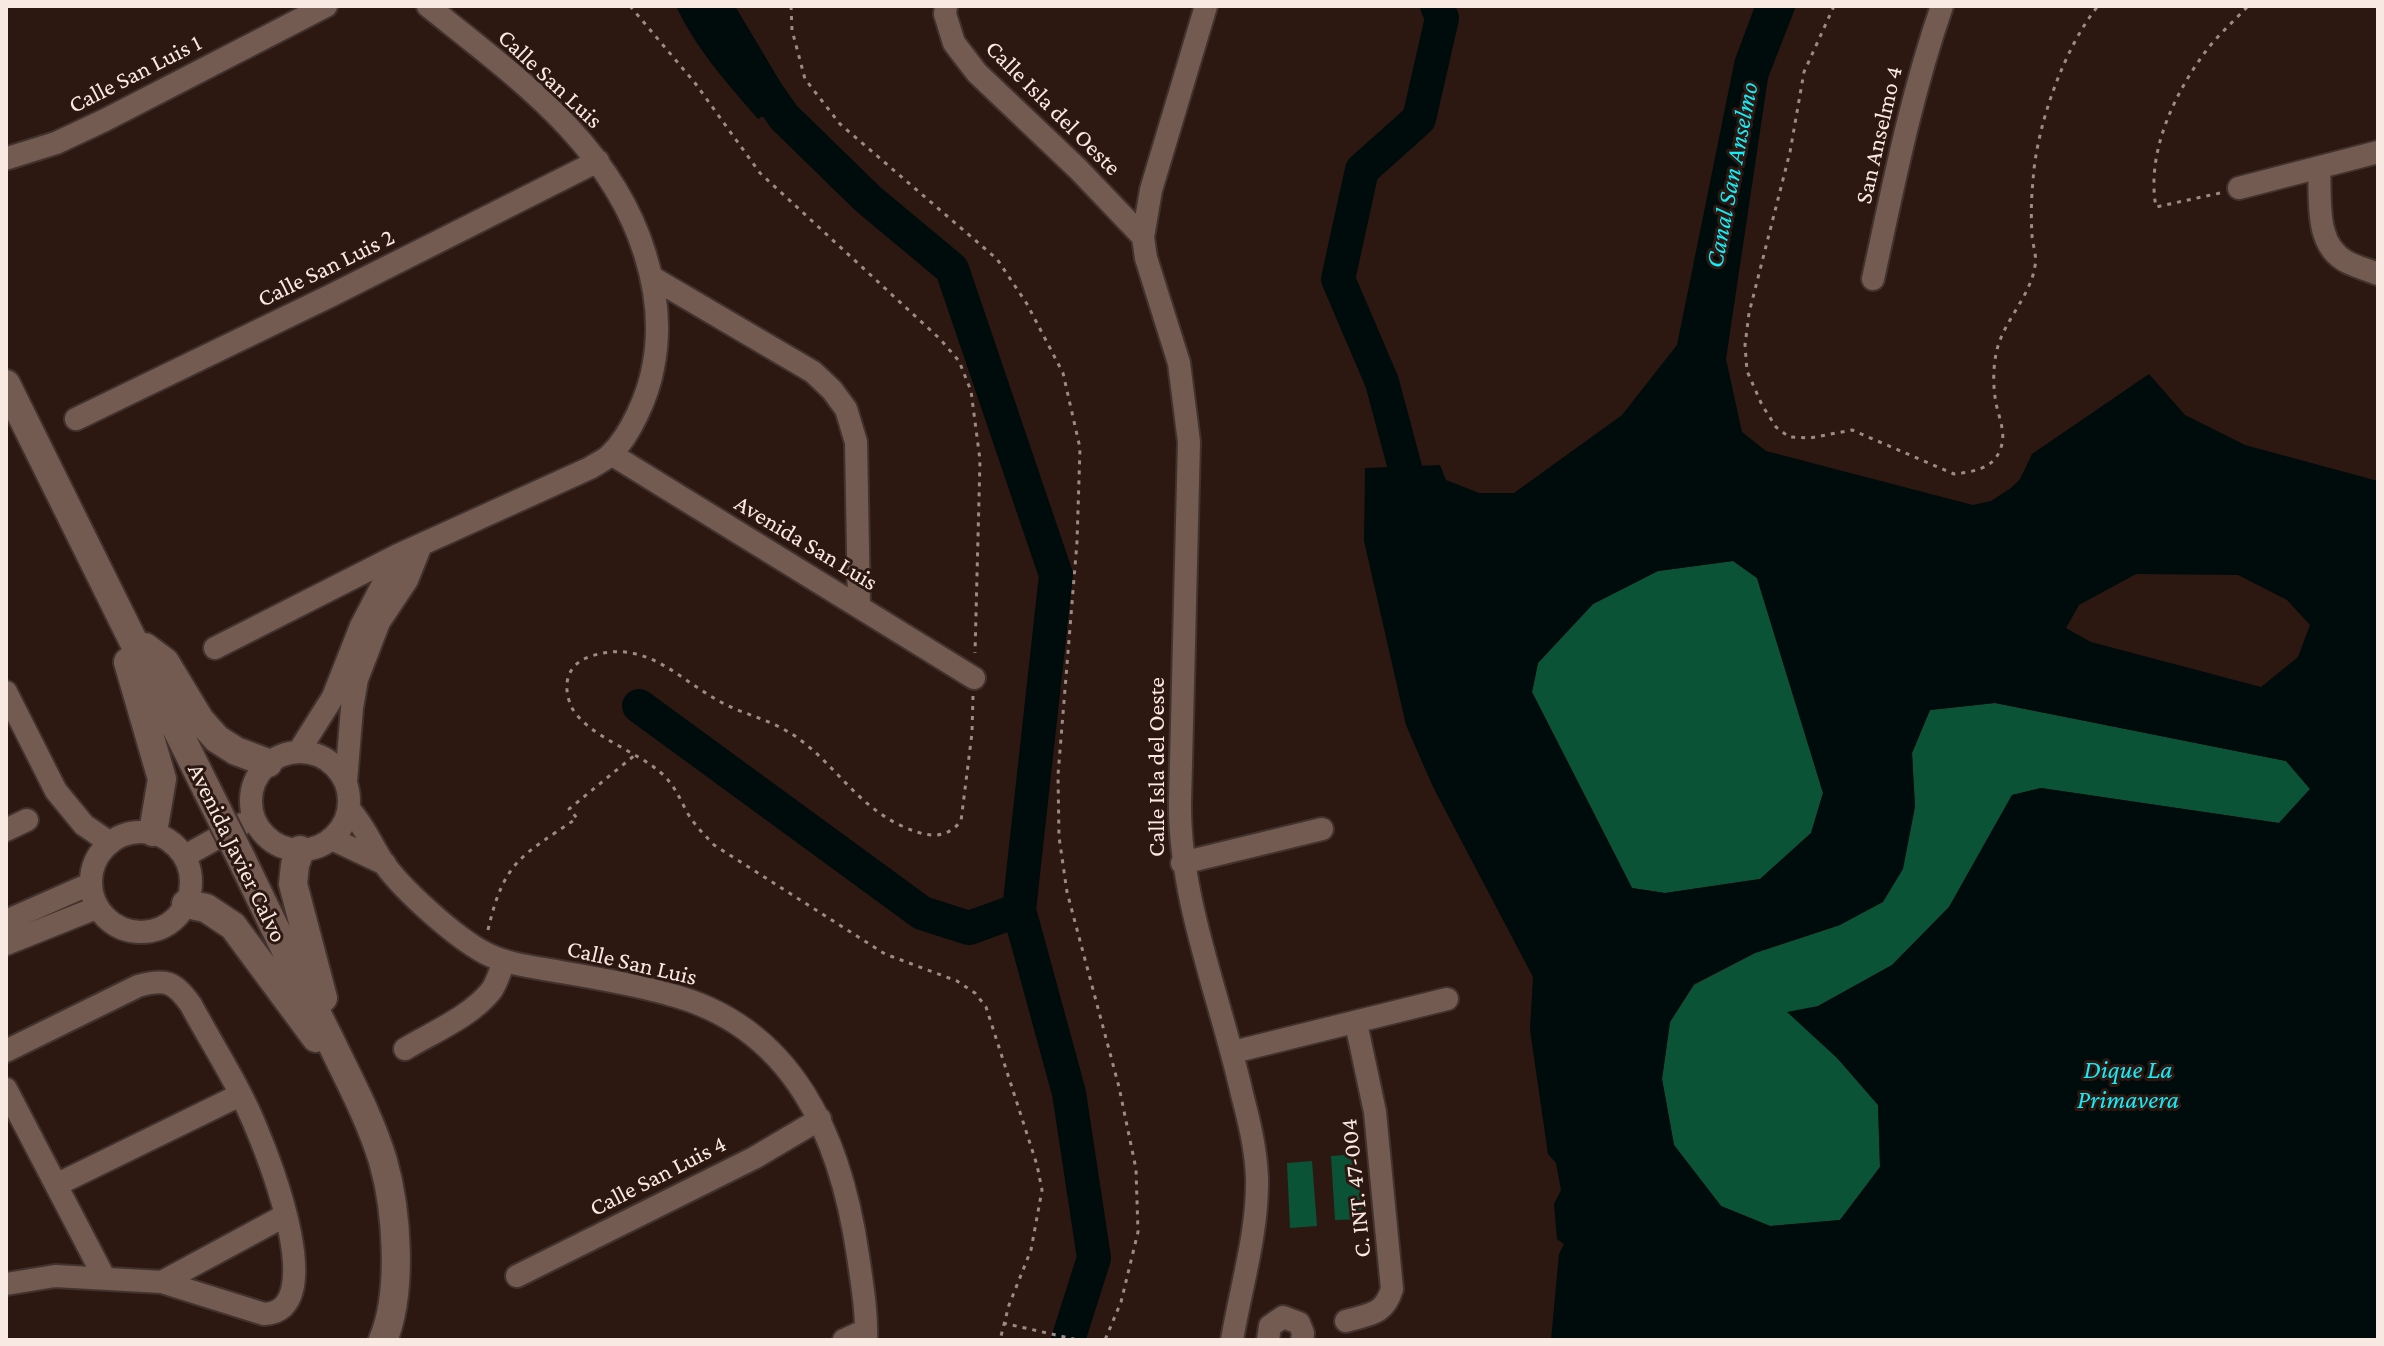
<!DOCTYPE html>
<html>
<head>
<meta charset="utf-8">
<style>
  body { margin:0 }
  #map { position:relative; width:2384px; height:1346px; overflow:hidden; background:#2c1811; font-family:"Crimson Pro",serif }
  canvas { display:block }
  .frame { position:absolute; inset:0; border:8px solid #f8e9e3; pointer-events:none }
</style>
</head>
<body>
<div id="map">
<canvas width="2384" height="1346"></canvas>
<div class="frame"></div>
</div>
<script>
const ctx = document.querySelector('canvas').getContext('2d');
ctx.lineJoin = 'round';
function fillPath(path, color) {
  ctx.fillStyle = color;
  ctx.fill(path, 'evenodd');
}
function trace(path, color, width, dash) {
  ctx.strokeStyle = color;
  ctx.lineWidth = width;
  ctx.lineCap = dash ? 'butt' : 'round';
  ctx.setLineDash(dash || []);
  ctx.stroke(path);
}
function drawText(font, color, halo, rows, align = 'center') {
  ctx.font = font + ' "Crimson Pro",serif';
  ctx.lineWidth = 6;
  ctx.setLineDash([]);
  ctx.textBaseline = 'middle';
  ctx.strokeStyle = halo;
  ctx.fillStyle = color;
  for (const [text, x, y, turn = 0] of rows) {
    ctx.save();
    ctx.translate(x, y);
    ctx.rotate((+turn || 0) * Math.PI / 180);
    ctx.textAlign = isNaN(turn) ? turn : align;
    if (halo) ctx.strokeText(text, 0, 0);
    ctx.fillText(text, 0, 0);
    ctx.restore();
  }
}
const green = new Path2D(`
  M1733,561L1757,578L1823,793L1811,833L1760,879L1665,893L1632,888L1532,692L1538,663L1593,604L1658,571Z
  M1995,703L2286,761L2310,789L2279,823L2041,788L2012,795L1949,907L1892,965L1818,1006L1838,1059L1878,1105L1880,1167L1840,1220L1770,1226L1721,1206L1674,1145L1662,1079L1670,1022L1694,985L1755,953L1840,925L1915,807L1912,753L1930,710Z
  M1357,1154L1362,1219L1335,1220L1331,1156Z
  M1312,1161L1317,1226L1290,1228L1287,1163Z`);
const water = new Path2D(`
  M676,6H735L791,100L758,119C727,83 696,49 676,6Z
  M1755,6H1796L1768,78L1726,359L1742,432L1766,451L1973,505L1991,501L2011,488L2020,479L2032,454L2149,374L2185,415L2245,445L2378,481V1340H1551L1559,1254L1564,1244L1557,1239L1554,1204L1561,1190L1556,1163L1548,1154L1530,1030L1533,977L1433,787L1406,725L1364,541L1365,468L1440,465L1446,480L1479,493H1514L1622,415L1677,345L1735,59ZM1733,561L1757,578L1823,793L1811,833L1760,879L1665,893L1632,888L1532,692L1538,663L1593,604L1658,571ZM2136,574L2238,575L2287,600L2310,625L2298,657L2261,687L2091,642L2066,628L2079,605ZM1995,703L2286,761L2310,789L2279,823L2041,788L2012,795L1949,907L1892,965L1818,1006L1787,1012L1838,1059L1878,1105L1880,1167L1840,1220L1770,1226L1721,1206L1674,1145L1662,1079L1670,1022L1694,984L1755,953L1840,925L1883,902L1903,869L1915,807L1912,753L1930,710Z`);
const river = new Path2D(`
  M1405,468L1382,382L1338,279L1362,170L1419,119L1442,18L1437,6
  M639,706L922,913L969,928L1019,910L1056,575L952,269L868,199L784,117L706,6
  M1019,910L1069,1093L1094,1258L1068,1340`);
const path = new Path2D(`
  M630,6L695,83L760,173L940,339L959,361L971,391L980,460L975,653
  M791,6L792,30L805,79L840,124L997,259L1027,304L1063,373L1080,448L1077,542L1058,775L1059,837L1067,892L1119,1087L1136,1169L1138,1232L1121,1302L1105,1340
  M1834,6L1804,72L1790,152L1749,313L1745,345L1747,371L1762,405L1776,427L1789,437L1810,438L1852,430L1954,474C1972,472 1993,469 2000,450C2007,434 1999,419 1996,403C1993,387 1993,369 1996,354C2002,322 2030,298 2035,266C2037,256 2033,246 2032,236C2031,218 2031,199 2033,181C2036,127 2064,48 2098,6
  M2220,193L2156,207C2146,153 2174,94 2206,51C2218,35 2234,21 2248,6
  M973,696L972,733L961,821C944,842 924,836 902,826C853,804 830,755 785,730C764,718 740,713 719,701C679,679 648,642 599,654C589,656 579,660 573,668C564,679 566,696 572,708C588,736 636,751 660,772C674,784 679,797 687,812C694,825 704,834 714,845L885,954L957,981L975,993L986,1007L1037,1165L1042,1190L1031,1250L1009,1305L1000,1340
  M488,930C504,860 522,856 577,818L569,809L635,755
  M1003,1323L1078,1340`);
const minor = new Path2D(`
  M946,6L945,14L954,43L977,73L1078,169L1143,237
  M1206,6L1151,190L1143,237L1146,258L1179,363L1189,442L1180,803C1179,899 1221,1000 1242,1094C1249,1121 1256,1149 1257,1178C1258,1232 1241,1287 1232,1340
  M8,158L56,143L105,120L326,6
  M2319,168C2321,200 2314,245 2347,262C2357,267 2368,270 2378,274
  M2239,188L2378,152
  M653,278L813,372L832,390L846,409L856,442L859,605
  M1873,279C1893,187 1911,95 1942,6
  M76,419L330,296L598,161
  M611,454L974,678
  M215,648L398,555L590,468C596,464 605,460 610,455C631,435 648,395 653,368C661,329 657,292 645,254C611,143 515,76 428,6
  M6,692L56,791L84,825L109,842
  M299,751L333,697L361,626L398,555
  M251 801a49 49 0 1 1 98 0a49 49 0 1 1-98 0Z
  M346,781L352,708L357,679L379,622L407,580L421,545
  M349,809C367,829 371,845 385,865C405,892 455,937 485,953C508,965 535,967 561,972C597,978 632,984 668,994C794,1026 841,1138 858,1256C862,1283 867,1312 866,1340
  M6,830L27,820
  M91 882a50 50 0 1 1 100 0a50 50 0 1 1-100 0Z
  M332,839L385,864
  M185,856L242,824
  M1182,863L1322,829
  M6,921L90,884
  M6,944L96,908
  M405,1049C433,1032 470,1017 491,991C497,983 500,971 504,962
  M6,1051L138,986C166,978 175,982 191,1005C213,1046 240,1087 257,1130C271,1163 329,1312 264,1314L162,1282L55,1276L6,1284
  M1233,1052L1447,999
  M6,1089L104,1277
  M58,1184L240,1095
  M517,1276L754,1158L820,1119
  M162,1282L286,1215
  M1346,1321C1370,1314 1384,1315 1392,1289L1375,1112L1356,1023
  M844,1340L866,1330
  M1268,1340L1270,1326L1283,1317L1299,1323L1303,1333L1302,1340`);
const tertiary = new Path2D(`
  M6,384L207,790
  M145,647L165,662L200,720L217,739L236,751L268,763
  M128,662L162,779L153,832
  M300,850L295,865L293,884L323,998
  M241,858C270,918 299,978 329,1038C348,1078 370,1118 383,1161C397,1210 403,1292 383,1340
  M186,904L206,908L233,926L316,1038`);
const tertiaryBridge = new Path2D(`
  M207,790L241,858`);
const streetNames = [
  ["Calle San Luis 1",135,74,-27],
  ["Calle San Luis",550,79,43],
  ["Calle Isla del Oeste",1053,108,45],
  ["San Anselmo 4",1879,135,-77],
  ["Calle San Luis 2",326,268,-26],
  ["Avenida San Luis",806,543,31],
  ["Calle Isla del Oeste",1157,767,-90],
  ["Avenida Javier Calvo",237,853,64],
  ["Calle San Luis",632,963,13],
  ["Calle San Luis 4",658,1176,-27],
  ["C. INT. 47-004",1356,1188,-96]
];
const waterNames = [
  ["Canal San Anselmo",1732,175,-79],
  ["Dique La",2128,1070],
  ["Primavera",2128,1100]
];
fillPath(green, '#0b5337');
fillPath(water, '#000b0c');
trace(river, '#000b0c', 34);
trace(minor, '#42322e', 26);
trace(tertiary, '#42322e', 32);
trace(path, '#9c8b84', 3, [4, 6]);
trace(minor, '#735b52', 22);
trace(tertiary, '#735b52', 28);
trace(tertiaryBridge, '#42322e', 32, []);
trace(tertiaryBridge, '#735b52', 28);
drawText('24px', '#f8e9e3', '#2c1811', streetNames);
drawText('italic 26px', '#14ecf8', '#2c1811', waterNames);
</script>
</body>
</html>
